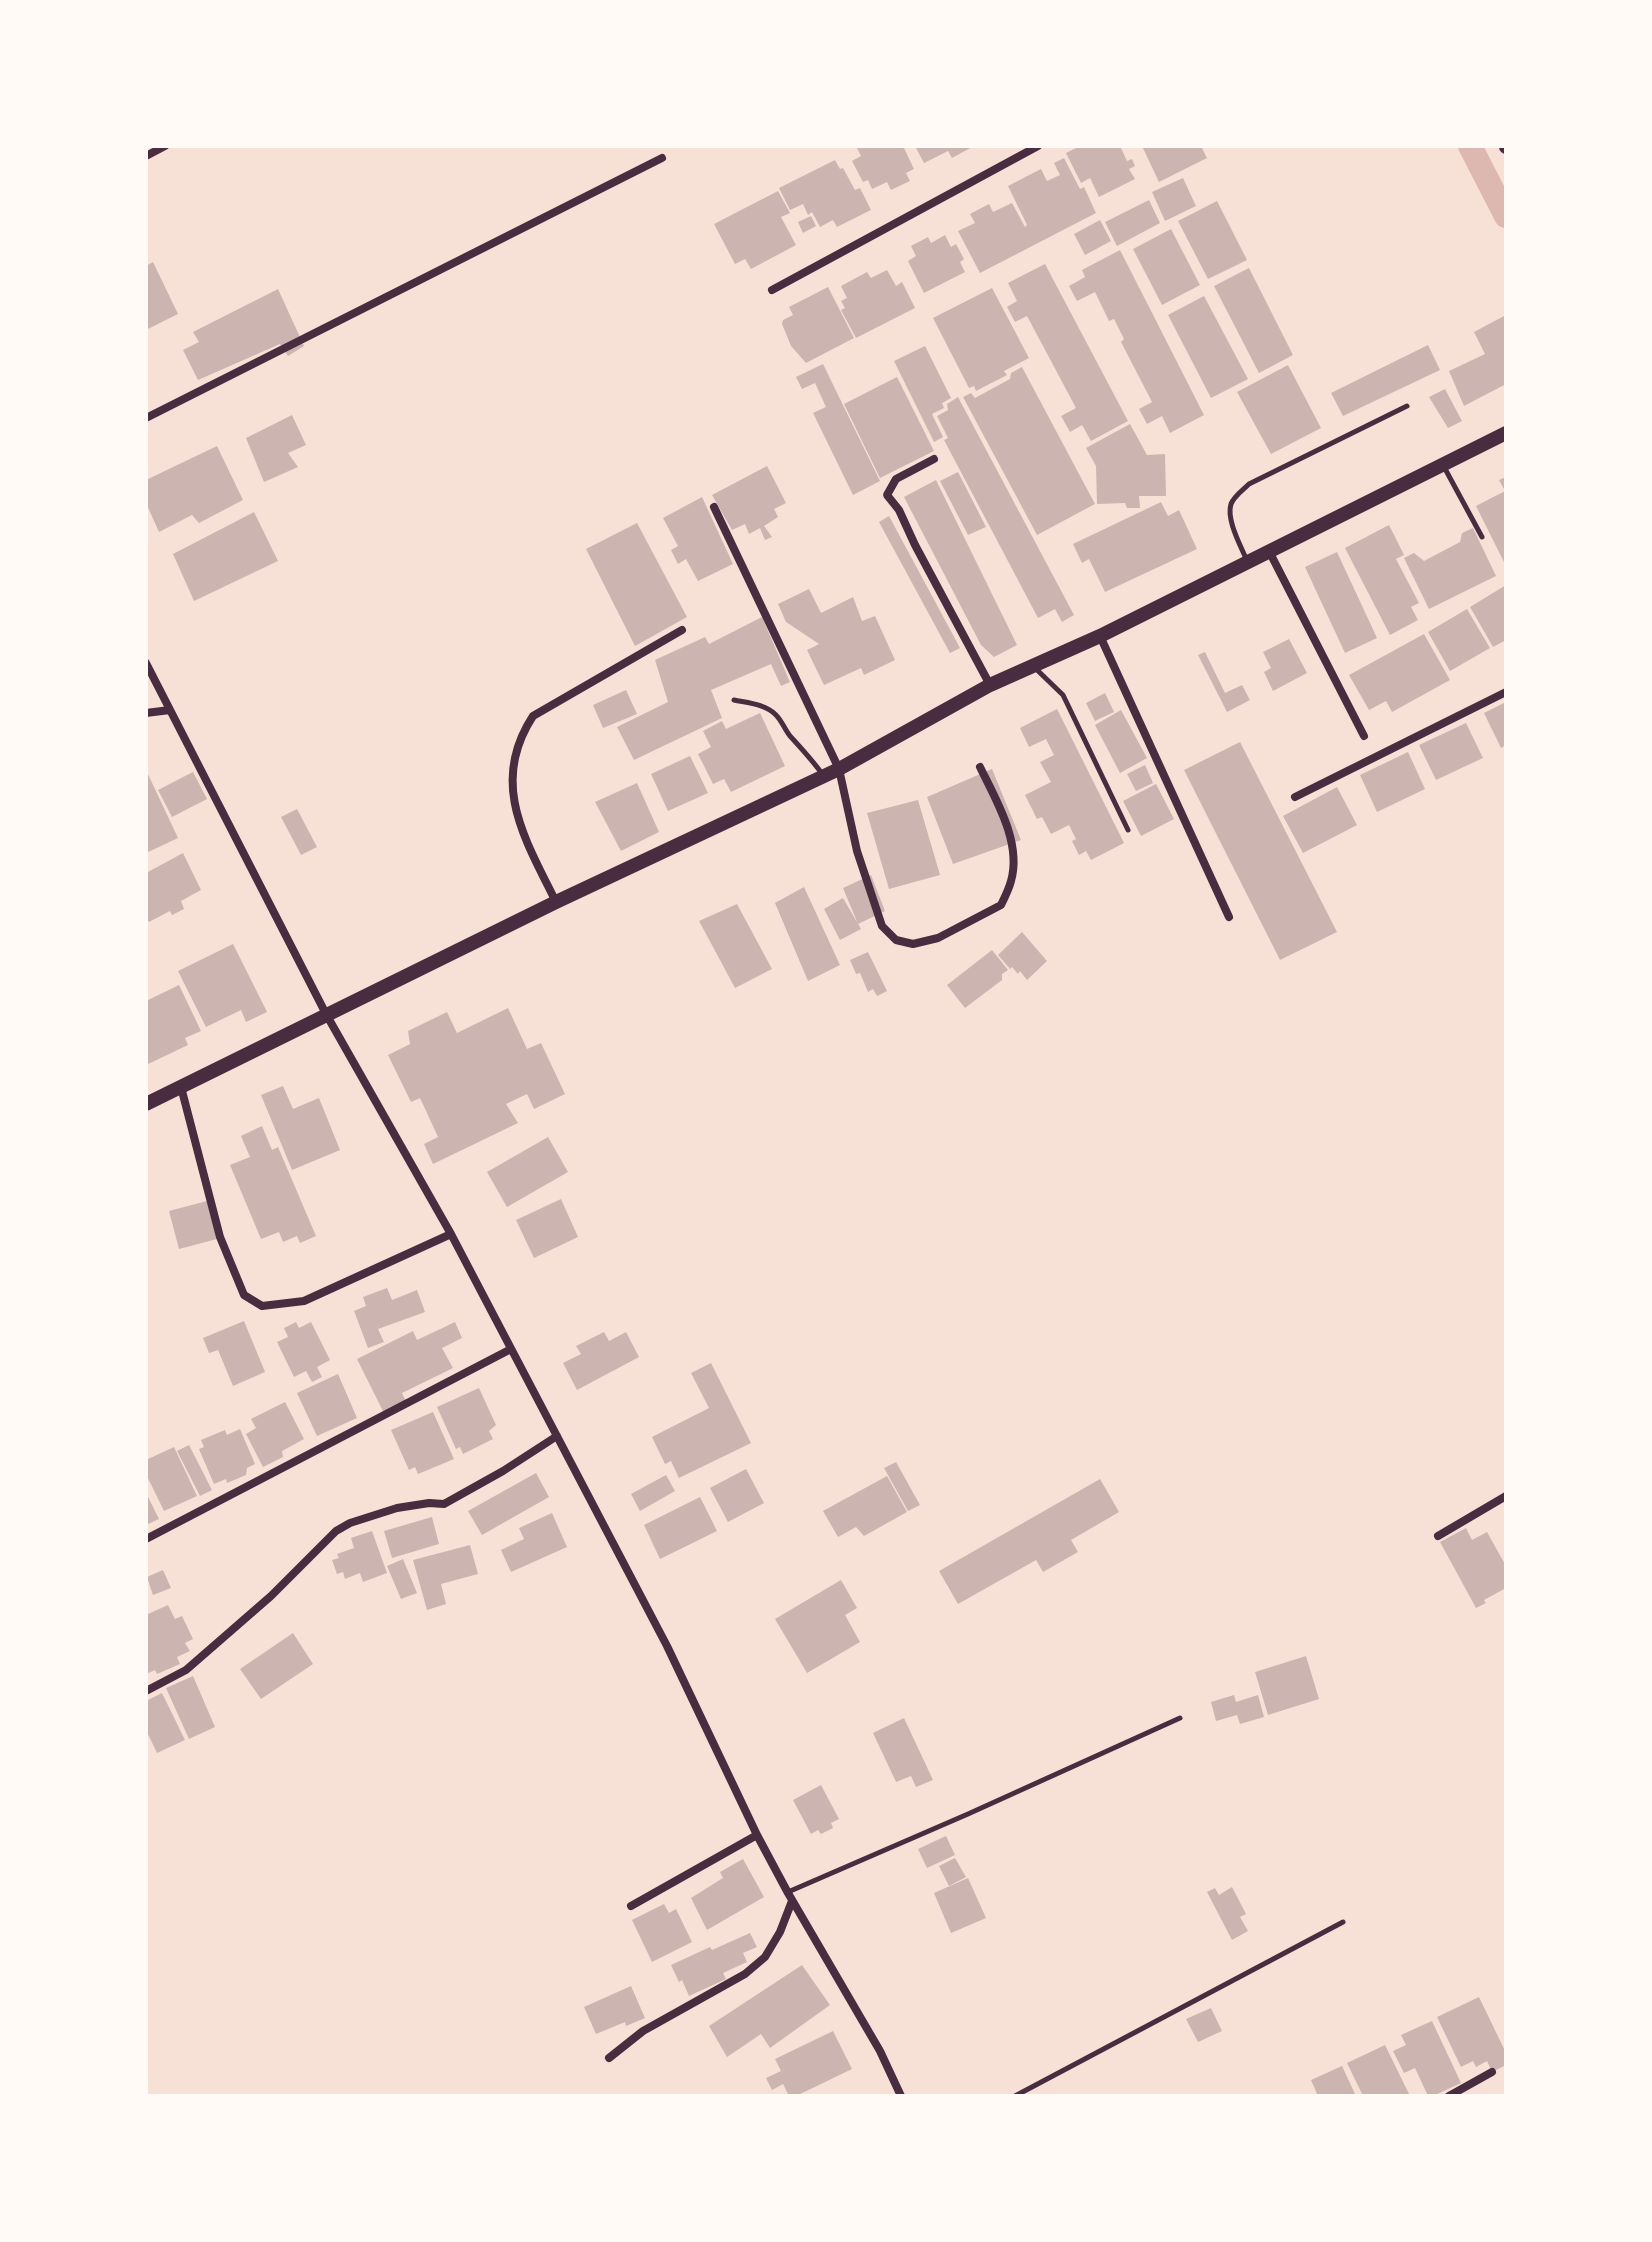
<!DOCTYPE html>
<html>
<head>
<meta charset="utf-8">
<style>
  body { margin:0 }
  #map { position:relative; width:1652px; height:2242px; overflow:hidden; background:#f7e1d7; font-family:"Noto Sans",sans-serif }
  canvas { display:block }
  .frame { position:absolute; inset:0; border:148px solid #fffaf5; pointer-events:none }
</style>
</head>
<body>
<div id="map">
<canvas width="1652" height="2242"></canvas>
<div class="frame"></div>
</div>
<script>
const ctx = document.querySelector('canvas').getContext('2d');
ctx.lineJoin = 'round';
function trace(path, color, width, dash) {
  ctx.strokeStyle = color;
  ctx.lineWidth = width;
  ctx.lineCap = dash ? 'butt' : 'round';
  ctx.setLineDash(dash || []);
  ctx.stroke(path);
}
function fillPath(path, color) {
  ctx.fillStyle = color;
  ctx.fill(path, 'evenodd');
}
const canal = new Path2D(`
  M1470,146L1506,216`);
const building = new Path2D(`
  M856,146H903L914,169L906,173L910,181L891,190L887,182L872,189L868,180L863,182L852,161L861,156Z
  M915,146H974L952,158L948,151L924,163Z
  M1080,146H1120L1127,161L1132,159L1135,166L1129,169L1135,179L1099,197L1090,178L1081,183L1066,153Z
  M1142,146H1201L1207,158L1159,182Z
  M1064,158L1080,189L1084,187L1096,213L980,273L958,231L975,223L970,214L989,204L993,212L1012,203L1025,227L1027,225L1008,186L1041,169L1047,181L1060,175L1054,163Z
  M835,160L840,169L843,168L855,190L860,188L871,210L837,227L833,220L820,227L812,212L808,215L803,204L790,210L779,188Z
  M1183,178L1196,206L1165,221L1152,192Z
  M778,191L790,213L781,217L796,245L751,269L745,259L735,264L714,224Z
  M1149,200L1160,223L1117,246L1105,222Z
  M1217,201L1247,260L1208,279L1178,221Z
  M811,216L816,226L803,233L798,222Z
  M1100,220L1111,241L1085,255L1074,234Z
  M1171,229L1200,285L1162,305L1133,249Z
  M945,235L951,247L956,244L964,259L960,262L965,272L924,293L908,261L916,256L911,246L928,237L931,243Z
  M1120,250L1204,415L1170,433L1162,416L1147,424L1139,409L1152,402L1121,342L1124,339L1114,319L1109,321L1095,292L1077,301L1069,286L1085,277L1082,270Z
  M153,262L178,314L146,330V266Z
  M1045,264L1128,421L1091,441L1082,425L1070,432L1061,416L1076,408L1027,316L1015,322L1007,307L1017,301L1008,283Z
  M1249,268L1293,355L1259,373L1214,286Z
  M887,270L896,286L902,282L915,308L856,338L841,310L845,308L841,301L847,298L841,286L867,272L871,278Z
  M828,287L854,338L806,363L791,346L782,324L783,320L793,315L789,307Z
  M992,288L1029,358L1004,371L1007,375L976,391L974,386L969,388L933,318Z
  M278,289L304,346L288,356L280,344L198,380L183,350L199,342L193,332Z
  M1204,296L1248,379L1211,398L1168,315Z
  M1506,315V384L1464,406L1449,371L1485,354L1474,332Z
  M1428,345L1440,370L1343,416L1331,393Z
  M925,346L951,398L942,403L944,408L932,414L943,437L934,442L894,361Z
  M823,364L880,481L853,495L813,413L826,407L815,383L802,389L796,377Z
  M1288,365L1321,428L1271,454L1237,392Z
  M1022,367L1095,504L1037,535L963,397L971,393L975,398L1010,379L1011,373Z
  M897,377L934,451L880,478L844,404Z
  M1445,389L1462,421L1448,428L1429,397Z
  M958,397L1074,615L1062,622L1055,609L1038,618L944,440L948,438L937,416L948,410L947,404Z
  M292,415L306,445L288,453L298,467L264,482L246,438Z
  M1130,424L1147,455L1165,454L1166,496H1139L1140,508H1127L1125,503L1097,504L1096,466L1086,448Z
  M217,446L243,500L199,523L192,515L159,532L146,503V480Z
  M767,466L786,503L774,509L778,517L764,526L772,537L765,540L760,528L749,534L745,524L732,530L712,495Z
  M958,472L986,527L968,535L940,481Z
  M1506,477V566L1476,506L1505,491L1499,480Z
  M936,480L1017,645L994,657L981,645L904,497Z
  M702,497L733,564L698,581L686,559L678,564L671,550L678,546L663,518Z
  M1161,502L1168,516L1179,510L1197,549L1105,592L1089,559L1082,563L1073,544Z
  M254,512L278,561L194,601L173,554Z
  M889,516L960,648L950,653L879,522Z
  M637,523L687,617L635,646L586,549Z
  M1389,525L1404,555L1396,559L1419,603L1411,607L1418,620L1390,635L1345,548Z
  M1473,528L1496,576L1429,609L1404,558L1414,553L1424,561L1460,542L1462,533Z
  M1337,552L1377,638L1345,653L1305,567Z
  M1506,585V640L1493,647L1470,607Z
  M809,589L821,613L853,597L862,621L875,616L895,660L864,675L861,668L824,685L807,650L819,644L786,622L778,604Z
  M1467,609L1490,648L1450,671L1428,632Z
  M762,617L790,682L781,686L771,664L711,690L722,718L634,760L617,727L668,702L655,660L705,637L709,644Z
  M1424,634L1450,680L1392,712L1386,701L1369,710L1349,675Z
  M1289,639L1307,673L1273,691L1264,672L1271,668L1263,652Z
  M1205,652L1225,693L1242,685L1250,700L1227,712L1198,655Z
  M626,690L637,714L603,728L593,705Z
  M1105,693L1114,712L1095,721L1086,703Z
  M1506,702V745L1501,748L1484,713Z
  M1057,709L1124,843L1091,860L1086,851L1079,855L1072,841L1076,839L1069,825L1051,834L1042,817L1037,819L1025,795L1051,782L1040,762L1054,755L1046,739L1029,747L1020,728Z
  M1121,710L1147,758L1120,773L1095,725Z
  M760,713L785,766L731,792L724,779L713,784L698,754L711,747L703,731L722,721L726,729Z
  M1466,723L1483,758L1436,780L1419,745Z
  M1240,742L1337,932L1280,960L1184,770Z
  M1408,752L1425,789L1377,812L1360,775Z
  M690,756L708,793L668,811L651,774Z
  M1145,765L1153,783L1136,791L1127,774Z
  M992,769L1021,840L953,864L927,797Z
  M146,770L178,838L146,853Z
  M193,772L207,799L172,817L158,790Z
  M637,783L659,832L621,851L595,802Z
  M1156,784L1174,819L1141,836L1123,801Z
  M1337,787L1357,825L1303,853L1283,816Z
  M918,800L940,875L889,889L867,813Z
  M297,809L317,847L301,855L281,817Z
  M183,853L201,890L181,901L184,909L172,915L170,911L149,922L146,918V873Z
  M871,875L885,911L858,924L843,888Z
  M804,887L840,965L808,981L775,903Z
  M843,898L861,929L840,940L824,909Z
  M737,904L772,969L735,988L699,921Z
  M1022,932L1047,961L1027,980L1020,971L1018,974L1012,967L1010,969L998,955Z
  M233,944L267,1012L246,1022L241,1010L206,1027L178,971Z
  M992,950L1008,970L1002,974V980L965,1008L947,985Z
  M868,952L887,991L877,996L873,989L868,992L860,973L856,974L850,960Z
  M179,985L201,1031L185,1038L188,1045L146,1065V1001Z
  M508,1008L527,1049L541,1043L565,1094L534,1109L527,1094L506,1104L518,1123L433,1164L424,1144L438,1137L420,1098L411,1102L388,1055L410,1044L408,1031L447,1012L457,1033Z
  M283,1086L293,1109L319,1098L340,1150L292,1170L261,1095Z
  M262,1126L272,1150L278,1147L316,1236L300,1243L297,1236L283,1242L279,1232L261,1239L230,1165L250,1157L241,1136Z
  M548,1137L568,1172L507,1207L487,1172Z
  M561,1199L578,1237L534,1258L516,1220Z
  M207,1201L217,1239L179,1249L169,1211Z
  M387,1288L392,1300L417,1290L425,1312L378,1329L384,1342L368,1348L354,1311L366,1306L363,1297Z
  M244,1321L265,1372L233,1386L218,1350L209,1353L203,1338Z
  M296,1322L299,1328L311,1322L330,1360L317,1367L322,1377L312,1382L306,1371L294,1377L277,1342L288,1337L284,1328Z
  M455,1322L462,1338L442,1348L453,1368L402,1393L406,1402L384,1413L357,1359L413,1331L417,1340Z
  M604,1332L609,1341L626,1332L639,1357L577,1390L563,1363L581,1354L576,1346Z
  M711,1363L751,1443L679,1478L671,1461L665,1464L652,1437L709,1408L691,1373Z
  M338,1374L357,1418L317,1436L297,1393Z
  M479,1388L496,1425L489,1431L493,1439L463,1454L460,1447L456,1449L437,1407Z
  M285,1402L304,1439L282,1451L283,1457L263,1467L246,1434L256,1428L251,1419Z
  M433,1412L454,1459L418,1474L415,1467L409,1470L391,1430Z
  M240,1429L255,1464L247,1468L246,1475L227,1483L226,1479L214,1484L199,1449L204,1447L201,1440L225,1430L227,1435Z
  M189,1445L212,1490L200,1496L177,1451Z
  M174,1447L197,1496L164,1511L146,1474V1460Z
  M896,1462L920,1505L908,1511L884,1468Z
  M746,1469L764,1503L728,1522L710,1488Z
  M536,1473L549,1497L482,1535L468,1511Z
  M666,1475L675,1491L640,1511L631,1494Z
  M887,1476L907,1512L864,1536L856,1527L838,1537L823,1511Z
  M1100,1479L1119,1512L1071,1540L1078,1552L1043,1572L1036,1560L958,1604L939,1571Z
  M146,1493L159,1519L146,1525Z
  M700,1497L717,1531L660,1559L644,1525Z
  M552,1513L567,1547L511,1572L501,1550L524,1539L519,1528Z
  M432,1517L439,1544L392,1558L384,1531Z
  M1466,1528L1472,1540L1487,1532L1506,1566V1588L1484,1600L1486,1603L1476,1608L1440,1542Z
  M372,1531L387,1573L363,1582L360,1573L345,1579L343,1572L337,1574L332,1560L339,1558L337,1554L354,1548L351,1538Z
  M470,1545L478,1574L441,1584L446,1604L427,1610L413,1560Z
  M403,1559L417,1593L401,1599L387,1566Z
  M163,1570L171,1588L153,1595L147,1577Z
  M841,1580L857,1608L845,1615L860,1642L807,1673L775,1619Z
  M168,1605L175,1619L182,1616L193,1639L185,1643L190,1651L177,1657L180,1664L157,1674L155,1670L146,1674V1615Z
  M293,1633L313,1664L261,1699L240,1669Z
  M1306,1656L1319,1699L1268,1715L1255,1672Z
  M193,1676L215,1727L189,1739L166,1688Z
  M162,1693L185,1740L157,1753L146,1730V1701Z
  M1234,1695L1236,1702L1258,1695L1264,1717L1240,1724L1237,1715L1216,1721L1211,1702Z
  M904,1718L933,1780L916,1787L911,1776L896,1782L873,1733Z
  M821,1785L839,1819L831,1823L833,1828L821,1834L818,1830L811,1834L793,1800Z
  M946,1836L955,1855L927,1868L918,1849Z
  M955,1858L966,1877L949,1886L939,1866Z
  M743,1859L764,1897L707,1930L691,1898L723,1878L720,1872Z
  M968,1878L986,1918L951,1933L934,1893Z
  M1232,1887L1246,1914L1240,1917L1248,1931L1232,1940L1207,1892L1215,1888L1219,1895Z
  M664,1904L669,1913L676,1909L692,1942L652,1962L632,1920Z
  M750,1933L757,1947L743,1953L747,1962L723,1973L726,1979L689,1996L682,1980L679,1982L671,1965L710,1947L712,1950Z
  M802,1965L830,2005L770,2048L761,2034L727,2057L709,2026Z
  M631,1986L645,2018L626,2026L625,2022L596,2034L584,2007Z
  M1479,1997L1506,2053V2065L1492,2072L1487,2061L1476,2067L1473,2061L1461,2067L1437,2017Z
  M1211,2008L1222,2031L1198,2042L1186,2019Z
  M1432,2021L1461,2083L1433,2096H1428L1415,2068L1404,2073L1393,2051L1406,2045L1401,2035Z
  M833,2031L852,2069L796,2096H789L783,2084L772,2090L766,2078L781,2071L775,2059Z
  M1385,2045L1410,2096H1363L1347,2063Z
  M1342,2066L1356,2096H1318L1311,2080Z`);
const service = new Path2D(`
  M1443,465L1482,537
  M1247,561C1241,546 1226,520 1231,504C1234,496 1243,490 1249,484L1407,406
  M1034,667L1063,695L1128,830
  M734,700C748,703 765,704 776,715C782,721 785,730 790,736C802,749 813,761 823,775
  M788,1892L968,1814L1180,1718
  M1015,2096L1343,1922`);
const minor = new Path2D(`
  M146,156L165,146
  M772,290L1038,146
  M146,418L662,158
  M934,459L896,479L887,495L899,510L915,545L990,685
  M714,507L839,769L857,851L882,926L896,940L913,944L938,938L1001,905C1005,897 1009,889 1011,881C1022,843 996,800 980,767
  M1270,553L1364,736
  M1100,636L1229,917
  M146,663L326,1014L451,1234L667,1646L757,1835L788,1893L880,2051L901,2096
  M146,713L170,710
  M1295,797L1506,692
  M556,902C525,839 489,783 533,716L682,630
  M181,1087L220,1237L244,1295L262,1306L304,1301L451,1234
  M1438,1536L1506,1496
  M146,1539L511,1349
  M146,1691L186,1670L271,1596L336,1531L350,1523L397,1508L429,1503L444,1504L503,1471L557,1436
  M631,1906L757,1835
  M609,2058L643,2031L745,1974L765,1957L780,1932L792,1901
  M1449,2096L1492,2072`);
const tertiary = new Path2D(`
  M1506,146V147
  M146,1104L556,902L839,769L990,685L1100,636L1506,433`);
trace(canal, '#dcb8b0', 24);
fillPath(building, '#ccb4b1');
trace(service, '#4a2c40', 5);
trace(minor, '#4a2c40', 8);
trace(tertiary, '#4a2c40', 14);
</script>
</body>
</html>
